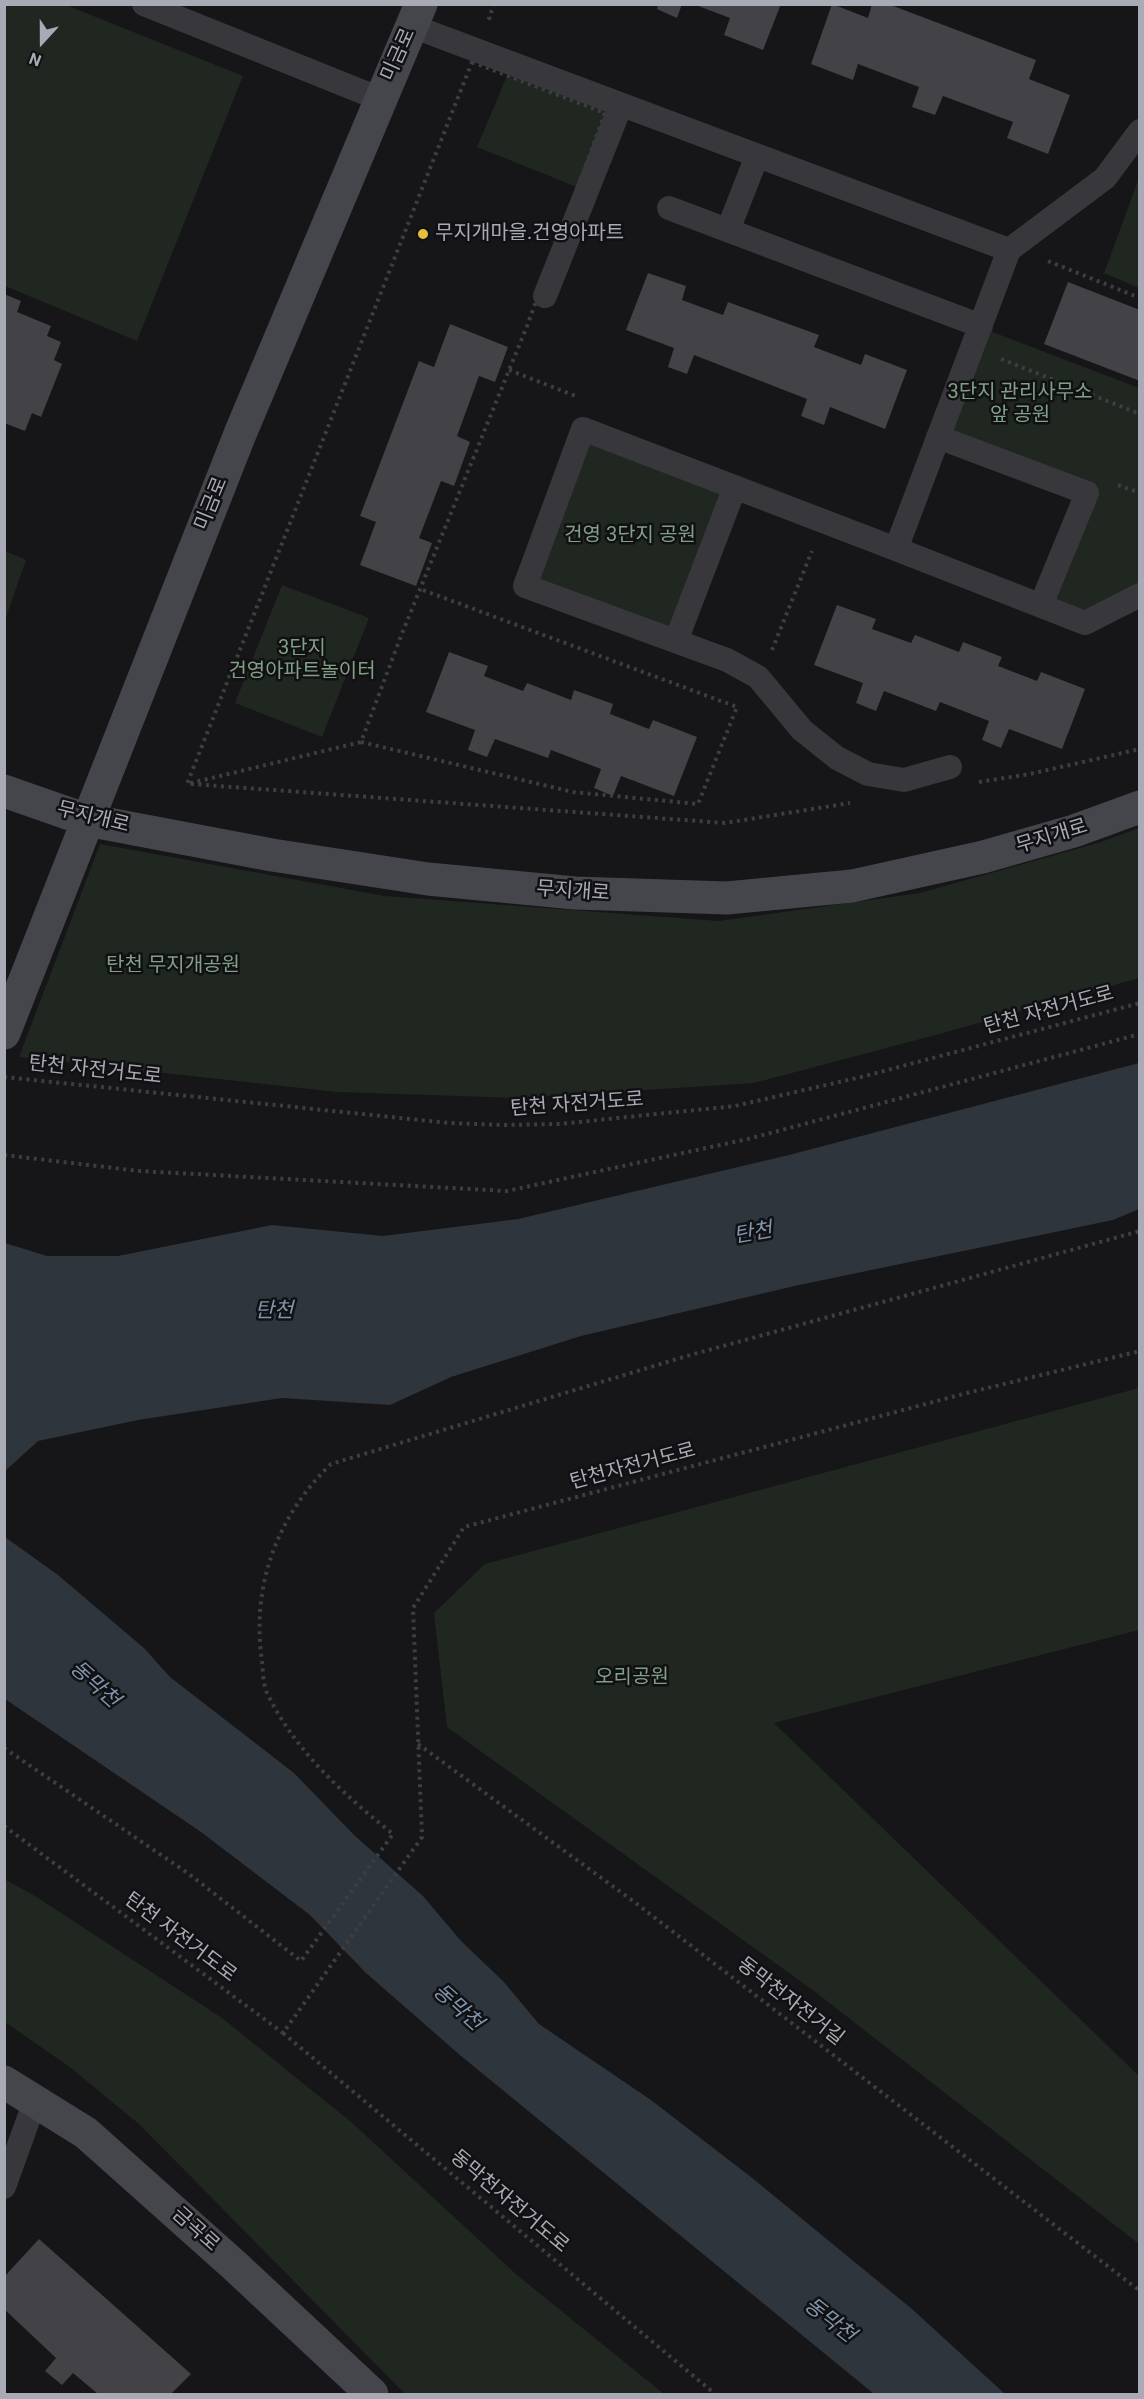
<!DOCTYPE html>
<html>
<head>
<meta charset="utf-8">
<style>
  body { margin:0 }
  #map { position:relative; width:1144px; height:2399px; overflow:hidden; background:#161517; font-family:Roboto,sans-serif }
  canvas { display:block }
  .frame { position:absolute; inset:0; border:6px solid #a8abb6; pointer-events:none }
  .north { position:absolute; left:12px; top:12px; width:60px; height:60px; -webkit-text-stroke:4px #111012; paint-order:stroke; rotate:201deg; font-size:16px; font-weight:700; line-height:24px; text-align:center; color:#a8abb6 }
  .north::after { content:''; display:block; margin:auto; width:21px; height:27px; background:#a8abb6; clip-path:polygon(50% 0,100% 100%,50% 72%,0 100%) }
</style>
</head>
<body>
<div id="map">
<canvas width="1144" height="2399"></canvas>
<div class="frame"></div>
<div class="north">N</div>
</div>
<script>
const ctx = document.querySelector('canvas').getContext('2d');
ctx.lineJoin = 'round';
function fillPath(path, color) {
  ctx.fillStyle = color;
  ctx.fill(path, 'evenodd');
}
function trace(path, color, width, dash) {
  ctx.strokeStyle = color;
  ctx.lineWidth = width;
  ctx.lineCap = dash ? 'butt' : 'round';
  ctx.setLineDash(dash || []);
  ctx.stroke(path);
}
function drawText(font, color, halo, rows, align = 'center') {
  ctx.font = font + ' Roboto,"Noto Sans KR",sans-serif';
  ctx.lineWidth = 5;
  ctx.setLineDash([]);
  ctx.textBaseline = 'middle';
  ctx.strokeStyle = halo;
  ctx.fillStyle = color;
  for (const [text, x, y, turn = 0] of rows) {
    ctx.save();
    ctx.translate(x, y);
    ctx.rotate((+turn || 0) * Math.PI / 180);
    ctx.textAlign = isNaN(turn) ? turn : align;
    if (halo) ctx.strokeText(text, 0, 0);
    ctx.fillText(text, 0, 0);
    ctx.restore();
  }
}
const green = new Path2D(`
  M4,5H66L243,76L137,341L5,286Z
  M510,69L615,108L582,189L477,147Z
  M1139,178V288L1104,273Z
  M990,331L1139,388V595L1085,623L1041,605L1087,494L938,437Z
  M587,435L729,489L672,635L534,583Z
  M5,551L26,560L5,620Z
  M282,585L369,618L322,737L235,703Z
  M1139,828V978L943,1033L754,1083L519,1098L337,1092L19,1057L100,844L385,896L719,921L920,893L1101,842Z
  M1139,1388V1630L774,1723L1139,2076V2244L814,1991L447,1727L434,1613L485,1564Z
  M4,1879L35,1896L222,2018L350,2121L517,2275L664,2394H405L139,2124L71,2068L5,2022Z`);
const water = new Path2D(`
  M1139,1063V1209L1113,1220L799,1285L581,1336L451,1377L390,1405L282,1398L138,1420L38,1441L5,1471V1243L47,1256H118L272,1225L383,1236L518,1219L789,1155Z
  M5,1537L58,1575L144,1648L170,1677L294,1773L354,1835L423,1896L461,1941L503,1981L539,2024L651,2100L751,2177L912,2309L1005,2394H874L461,2056L366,1973L310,1915L201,1832L5,1699Z`);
const building = new Path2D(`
  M658,4H682L677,18L657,9Z
  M693,4H781L763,50L724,35L730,18Z
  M832,4L868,18L872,4H888L1036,60L1029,79L1070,95L1048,154L1007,138L1013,122L943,96L935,115L912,107L919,87L858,64L853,80L811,64Z
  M648,273L686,286L682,300L723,315L728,302L819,335L814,347L861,365L865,354L907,370L885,429L830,407L824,425L801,416L807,399L694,355L687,374L668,367L674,348L626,330Z
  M1068,282L1140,310V381L1044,344Z
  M4,294L21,301L17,312L51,326L47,336L61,342L54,360L62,364L41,417L32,413L25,431L4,423Z
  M450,324L508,347L495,382L479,376L457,436L470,442L454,486L441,481L419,538L432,543L416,586L360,565L376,522L360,516L419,361L434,367Z
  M837,605L876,619L872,629L911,643L915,635L959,652L963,642L1002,657L998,666L1037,681L1041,672L1085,689L1062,749L1009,729L1001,748L982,740L989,721L940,702L936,711L884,691L876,711L856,703L863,683L814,665Z
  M449,652L488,666L484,676L523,691L527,683L571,700L574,690L613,704L610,714L649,729L653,720L697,737L674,796L621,776L613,796L594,788L601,769L551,750L548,758L495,739L487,757L468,750L475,730L426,712Z
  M39,2239L191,2374L171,2394H98L73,2373L62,2385L45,2371L56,2358L4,2309V2277Z`);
const path = new Path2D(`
  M491,19L489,18L494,4
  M472,62L605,113L527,326L401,636L361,742L187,784Z
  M1048,261L1140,298
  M1001,359L1140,414
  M509,370L578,397
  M1118,485L1140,493
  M772,650L812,551
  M361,742L573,792L698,804L737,707L420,589
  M979,782L1030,774L1140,749
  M191,784L725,823L850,803
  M4,1077L449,1123L503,1125L559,1124L735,1106L865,1076L1140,1003
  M4,1155L139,1171L507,1191L748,1139L1140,1034
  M418,1744L633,1901L1140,2291
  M4,1748L189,1874L301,1961L393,1834C344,1795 295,1751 267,1693C263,1684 263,1671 262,1661C251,1586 277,1516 331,1464L687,1356L1140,1231
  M4,1826L283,2033L422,1837L413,1608L464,1527L967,1393L1140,1351
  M283,2033L715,2394`);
const lane = new Path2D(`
  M144,4L380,99
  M412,26L1009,250L1105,178L1140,131
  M669,208L981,326
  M728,230L757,156
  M545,296L621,105
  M938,437L1087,493L1041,605
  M896,549L1085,623L1140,595
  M676,641L735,487
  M950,767L904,780L868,774L837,758L802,730L758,677L727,660L525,586L583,429L896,549L1009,250
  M4,2187L35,2101`);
const secondary = new Path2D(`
  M4,791L87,820L272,855L428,879L575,893L727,898L852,886L983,857L1074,831L1140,807
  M4,1033L240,434L421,4
  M4,2082L86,2133L235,2266L372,2394`);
const markers = [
  [423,234,6,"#e7bf3d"]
];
const streetNames = [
  ["미금로",399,55,-66],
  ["미금로",212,504,-68],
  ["무지개로",93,818,14],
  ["무지개로",1052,837,-17],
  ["무지개로",573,892,4],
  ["탄천 자전거도로",1049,1011,-15],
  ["탄천 자전거도로",95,1071,6],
  ["탄천 자전거도로",577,1105,-4],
  ["탄천자전거도로",633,1467,-15],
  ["탄천 자전거도로",180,1938,37],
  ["동막천자전거길",790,2002,38],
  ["동막천자전거도로",509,2202,40],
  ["금곡로",195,2230,42]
];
const poiNames = [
  ["무지개마을.건영아파트",435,234]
];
const parkNames = [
  ["3단지 관리사무소",1020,393],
  ["앞 공원",1020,416],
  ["건영 3단지 공원",630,536],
  ["3단지",302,649],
  ["건영아파트놀이터",302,672],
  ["탄천 무지개공원",173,966],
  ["오리공원",632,1678]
];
const waterNames = [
  ["탄천",753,1234,-10],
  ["탄천",274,1312],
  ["동막천",94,1685,42],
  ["동막천",457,2008,42],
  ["동막천",829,2321,38]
];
fillPath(green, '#202721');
fillPath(water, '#2e353c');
fillPath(building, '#424247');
trace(path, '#3d3e43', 4, [3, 4.5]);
trace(lane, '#37373c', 24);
trace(secondary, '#45464c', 33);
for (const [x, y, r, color] of markers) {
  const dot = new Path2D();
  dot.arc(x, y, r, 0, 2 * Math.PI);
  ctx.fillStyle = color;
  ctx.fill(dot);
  trace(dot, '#111012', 2);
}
drawText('20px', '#a8abb6', '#111012', streetNames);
drawText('20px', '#a8abb6', '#111012', poiNames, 'left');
drawText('20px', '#80a085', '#111012', parkNames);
drawText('italic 21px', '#8195af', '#111012', waterNames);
</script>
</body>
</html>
